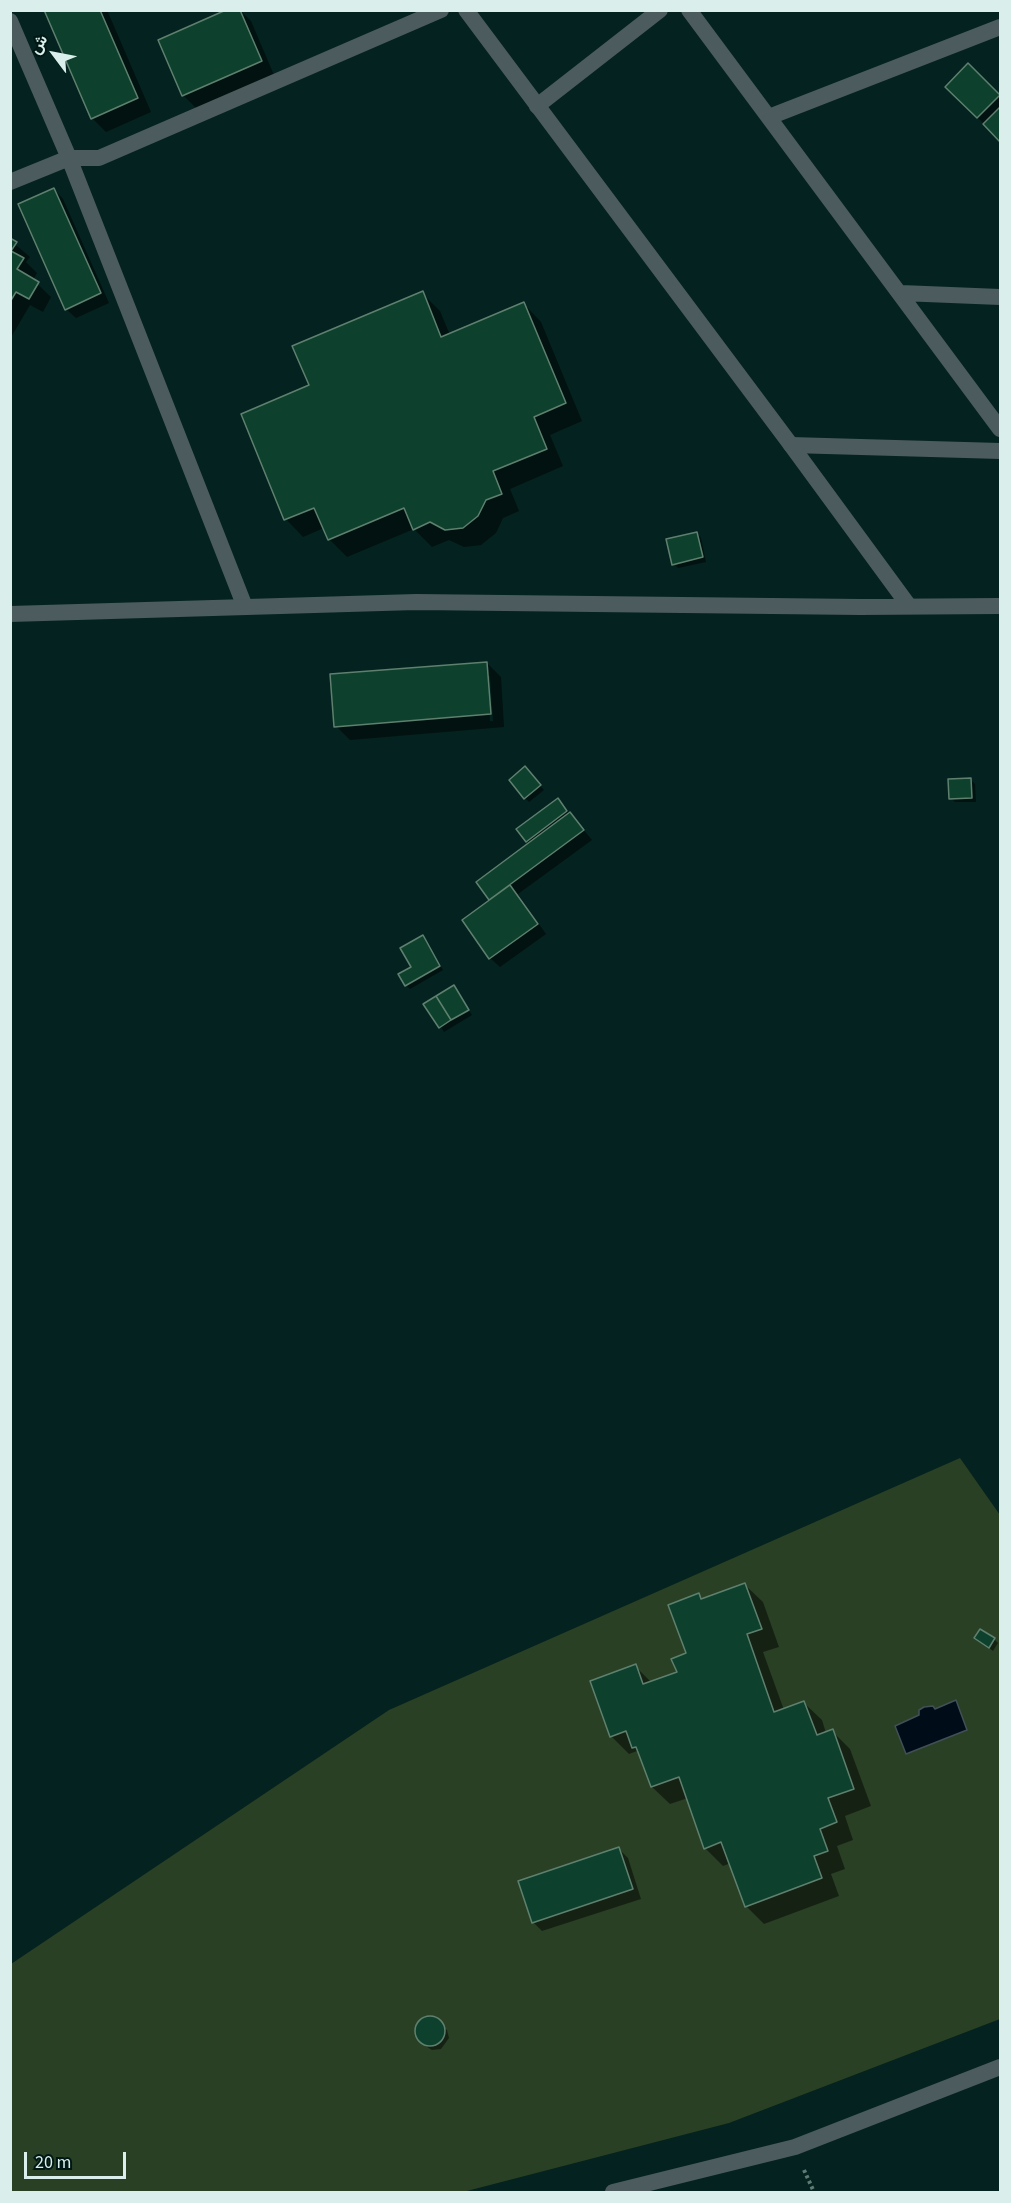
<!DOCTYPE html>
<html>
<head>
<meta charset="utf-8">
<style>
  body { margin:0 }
  #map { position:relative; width:1011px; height:2203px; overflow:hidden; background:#04221f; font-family:"Source Sans 3",Vazirmatn,sans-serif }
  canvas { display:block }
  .frame { position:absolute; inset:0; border:12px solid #daefeb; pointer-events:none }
  .north { position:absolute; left:24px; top:24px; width:60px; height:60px; -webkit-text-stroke:4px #001815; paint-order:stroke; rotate:302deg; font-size:16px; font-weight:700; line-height:24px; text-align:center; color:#daefeb }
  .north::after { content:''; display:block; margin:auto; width:21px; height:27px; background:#daefeb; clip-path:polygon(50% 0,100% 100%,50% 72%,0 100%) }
  .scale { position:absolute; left:24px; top:2152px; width:102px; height:27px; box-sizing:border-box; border:3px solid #daefeb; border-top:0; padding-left:8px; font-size:18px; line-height:21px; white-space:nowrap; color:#daefeb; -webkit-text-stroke:4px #001815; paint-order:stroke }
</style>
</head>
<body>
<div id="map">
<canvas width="1011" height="2203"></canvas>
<div class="frame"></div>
<div class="north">ش</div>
<div class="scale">20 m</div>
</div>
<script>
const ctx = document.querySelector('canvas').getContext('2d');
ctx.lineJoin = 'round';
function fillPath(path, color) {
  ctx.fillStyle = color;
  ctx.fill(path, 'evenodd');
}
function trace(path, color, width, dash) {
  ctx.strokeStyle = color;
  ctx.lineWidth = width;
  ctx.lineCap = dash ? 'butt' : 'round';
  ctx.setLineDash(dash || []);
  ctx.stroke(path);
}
const green = new Path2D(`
  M960,1458L1000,1515V2019L729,2123L463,2192H11V1964L389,1710Z`);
const water = new Path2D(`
  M956,1700L967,1730L906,1754L895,1726L919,1715V1710L924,1707L933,1706L935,1709Z`);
const shadow = new Path2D(`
  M46,10H107L151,112L106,132L92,118Z
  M230,10H240L251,21L274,75L197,109L183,95Z
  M968,65L1000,98V140L947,87Z
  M54,189L63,199L109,303L76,318L66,309Z
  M10,240L30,257L26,262L37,273L33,280L51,297L43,312L30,305L10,339Z
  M422,293L440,311L450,335L524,304L541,322L582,421L550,435L563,466L510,489L519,511L503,518L496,533L481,545L464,547L449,540L432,547L414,529L347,557L329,539L324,528L303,537L286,519L243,415L311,386Z
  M697,533L701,538L706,562L678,568L674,564Z
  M487,663L501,677L504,727L350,740L336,726ZM487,676H490L493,721H490Z
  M529,773L544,790L529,802L525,798Z
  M971,780L975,784L976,802H955L951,798Z
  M562,804L592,840L518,894L546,934L500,967L490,958L464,920L491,900L478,883L530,844L527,841Z
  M422,937L443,970L410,989L406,985L413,968Z
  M454,987L472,1015L444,1032L426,1004Z
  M745,1585L763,1602L779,1647L763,1652L784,1710L804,1703L822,1720L826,1733L832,1731L850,1749L871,1806L845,1816L853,1840L837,1846L845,1869L831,1874L839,1896L764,1924L746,1906L731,1863L723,1866L705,1848L688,1798L670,1804L652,1787L640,1754L637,1751L629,1754L611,1736L635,1666L651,1682L679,1673L688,1654L699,1595L703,1600Z
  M976,1638L994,1639L998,1643L993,1651Z
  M619,1849L628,1858L641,1899L542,1931L533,1922Z
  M430,2018L447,2030L449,2038L441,2049L432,2050L424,2045L419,2040L416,2032L422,2020Z`);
const building = new Path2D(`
  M44,10H100L138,98L91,119Z
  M226,10H240L262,61L182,96L158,40Z
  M968,63L1000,95L977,118L945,87Z
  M1000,107V142L983,124Z
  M54,188L101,293L65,310L18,204Z
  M10,238L17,242L11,251L24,258L17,269L39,282L29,299L16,292L10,302Z
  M423,291L441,337L524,302L566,403L534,417L547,449L493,471L502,494L486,500L478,516L463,528L445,530L430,522L413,530L404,508L328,540L314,508L284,520L241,414L309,385L292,346Z
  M697,532L703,557L672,565L666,539Z
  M487,662L491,714L334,727L330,674Z
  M525,766L541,785L524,799L509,780Z
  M971,778L972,798L949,799L948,779Z
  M558,798L567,811L526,842L516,829Z
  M570,812L584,830L489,900L476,882Z
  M510,885L538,924L489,959L462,920Z
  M423,935L440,966L405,986L398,974L411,967L400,948Z
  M454,985L469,1010L451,1020L436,996Z
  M436,996L451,1020L439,1028L423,1004Z
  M745,1583L762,1629L747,1634L774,1712L804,1701L817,1735L833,1729L854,1789L828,1798L837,1822L820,1829L828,1851L814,1856L822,1878L745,1907L721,1842L704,1849L679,1777L651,1787L636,1747L632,1748L626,1731L610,1737L590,1681L636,1664L643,1684L677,1672L671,1659L686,1653L668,1605L699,1593L701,1599Z
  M980,1629L995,1638L989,1648L974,1638Z
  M619,1847L633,1889L532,1923L518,1881Z
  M415 2031a15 15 0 1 1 30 0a15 15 0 1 1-30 0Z`);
const path = new Path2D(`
  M804,2170L814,2192`);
const service = new Path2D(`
  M689,10L1000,429
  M10,21L69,158L245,607
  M537,106L660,10
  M769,117L1000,27
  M10,182L69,158H99L441,10
  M901,293L1000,297
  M791,445L1000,451`);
const minor = new Path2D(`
  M466,10L791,445L909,606
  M10,614L416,602L860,607L1000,606`);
const tertiary = new Path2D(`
  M613,2192L795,2147L1000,2067`);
fillPath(green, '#294024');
fillPath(water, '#000c17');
trace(water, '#415057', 1.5);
fillPath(shadow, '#0007');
fillPath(building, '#0d412d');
trace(building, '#5f806f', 1.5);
trace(path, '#607a76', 4, [3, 3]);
trace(service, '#4b5b5e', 16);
trace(minor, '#4b5b5e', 16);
trace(tertiary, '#4b5b5e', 16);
</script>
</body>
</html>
